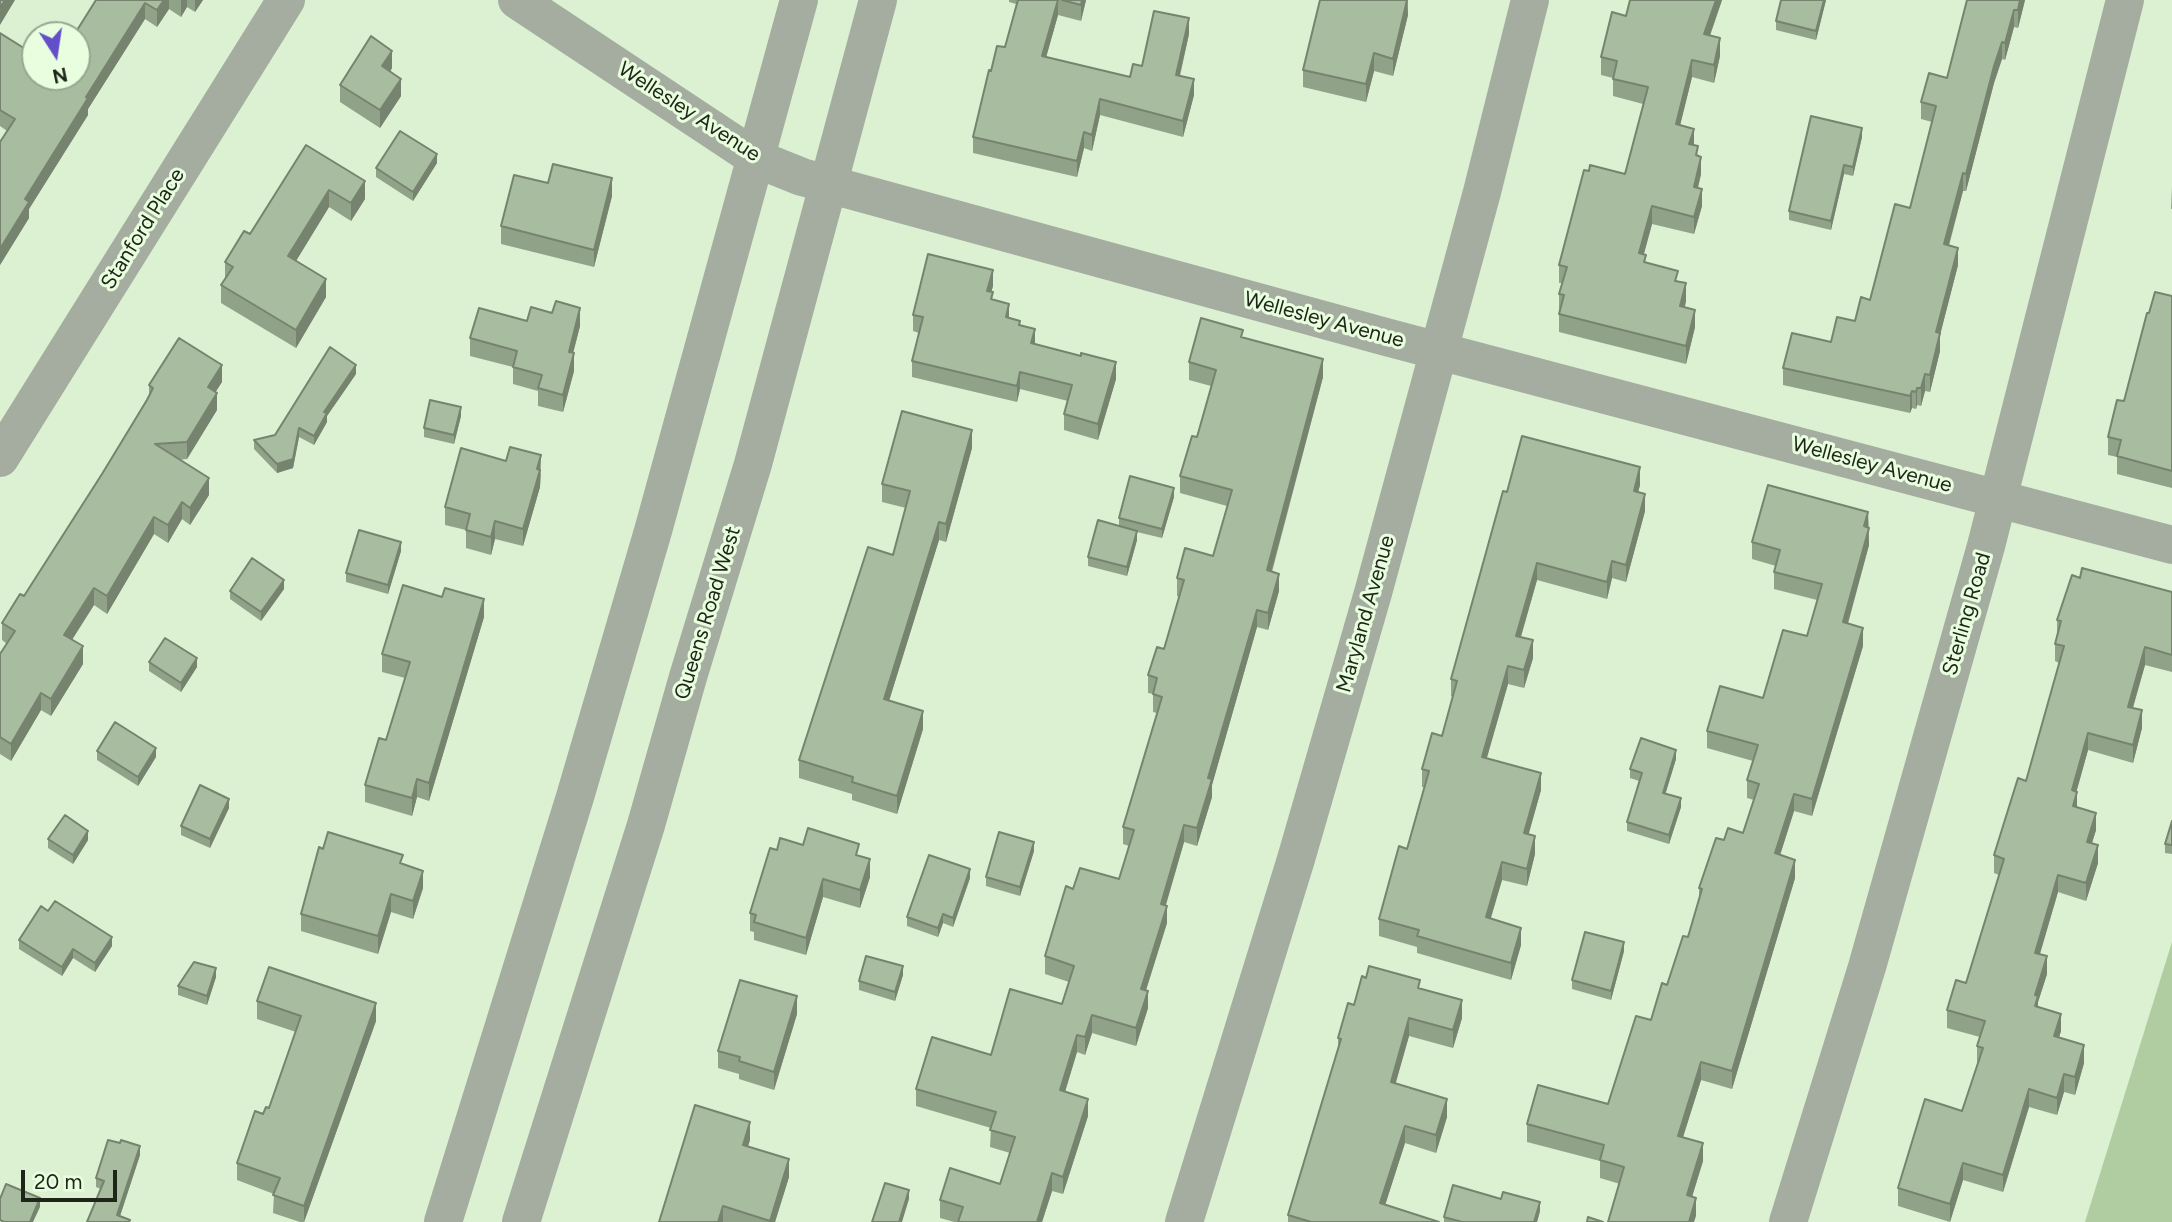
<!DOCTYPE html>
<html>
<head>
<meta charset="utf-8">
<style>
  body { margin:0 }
  #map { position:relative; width:2172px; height:1222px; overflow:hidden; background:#dbf1d1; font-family:Figtree,sans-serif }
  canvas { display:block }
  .north { position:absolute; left:21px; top:21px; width:70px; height:70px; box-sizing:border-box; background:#e8fede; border:2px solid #97a890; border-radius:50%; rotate:168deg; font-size:19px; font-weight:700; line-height:28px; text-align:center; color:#1e261a }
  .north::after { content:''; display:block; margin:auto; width:24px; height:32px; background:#634fc8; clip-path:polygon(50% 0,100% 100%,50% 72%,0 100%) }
  .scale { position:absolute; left:21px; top:1170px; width:96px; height:32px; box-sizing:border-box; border:4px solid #1e261a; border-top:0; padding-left:9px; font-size:21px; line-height:24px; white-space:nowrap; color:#1e261a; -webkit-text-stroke:5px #e8fede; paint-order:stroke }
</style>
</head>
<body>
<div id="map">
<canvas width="2172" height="1222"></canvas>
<div class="north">N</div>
<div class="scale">20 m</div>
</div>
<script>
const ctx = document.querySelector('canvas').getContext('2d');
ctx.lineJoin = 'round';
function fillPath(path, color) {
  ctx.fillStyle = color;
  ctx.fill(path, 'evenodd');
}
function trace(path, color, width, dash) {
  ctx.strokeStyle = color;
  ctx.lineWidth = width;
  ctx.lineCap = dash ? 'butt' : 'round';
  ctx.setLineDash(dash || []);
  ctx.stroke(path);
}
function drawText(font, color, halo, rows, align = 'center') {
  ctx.font = font + ' Figtree,sans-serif';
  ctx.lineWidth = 6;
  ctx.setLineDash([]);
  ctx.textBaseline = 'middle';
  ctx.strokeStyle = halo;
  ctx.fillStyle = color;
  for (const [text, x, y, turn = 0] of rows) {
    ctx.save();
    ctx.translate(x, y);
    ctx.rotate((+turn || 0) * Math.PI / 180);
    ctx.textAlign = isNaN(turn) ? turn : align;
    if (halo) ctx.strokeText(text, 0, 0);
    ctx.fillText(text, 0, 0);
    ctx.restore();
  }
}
const green = new Path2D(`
  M2172,942V1222H2085Z`);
const minor = new Path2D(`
  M517,0L757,159L802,177L1386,337L2172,545
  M0,458L286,0
  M443,1222L575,797L653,531L799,0
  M521,1222L646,825L688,677L753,464L878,0
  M1184,1222L1296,859L1373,593L1482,192L1530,0
  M1788,1222L1867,967L1986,546L2125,0`);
const wall = new Path2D(`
  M96,0H203L195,12L187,7L181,17L169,9L157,27L145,19L88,109V115L29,209V218L0,265V142L7,131L0,126V33L35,77H77Z
  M1009,0H1086L1081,21L1058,15L1046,57L1130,77L1142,66L1189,34L1180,76L1194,95L1183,137L1100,115L1092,151L1084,148L1077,177L973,153V137L991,71L1005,47L1016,4L1009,2Z
  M1408,0V15L1393,76L1374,71L1366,102L1303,87V70Z
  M1630,0H1722L1710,36L1720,56L1714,83L1692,77L1680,125L1694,145L1698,156L1701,174L1698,188L1702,206L1694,234L1652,224L1644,254L1646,263L1678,281L1686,301L1685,307L1695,327L1686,364L1559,332V294L1562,283H1559V265L1589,171L1625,174L1643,104L1613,96V78L1601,75V57L1626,16Z
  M1781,0H1826L1816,40L1776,30V21Z
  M1967,0H2025L2018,28L2014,27L2005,60L2002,59L1994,83L1966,191H1963L1949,246L1958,265L1940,335V351L1930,392L1925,391L1921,406L1917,405L1916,409L1912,408L1910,413L1783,385V368L1831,342L1855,321L1870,300L1910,208L1932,122L1921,119V102L1947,78Z
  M392,68L390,72L401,96L380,128L340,102V85Z
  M1862,137L1853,176L1844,174L1831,230L1789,220V211Z
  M306,145L365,199L351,221L329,207L296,261L326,297L296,348L221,303V285L225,279V262L250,234Z
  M437,163L413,201L376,177V168Z
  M548,183L612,196L594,267L501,244V226Z
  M2172,187V209H2171Z
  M993,286L991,292L993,300L1009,318L1020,325L1035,344L1116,379L1098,440L1064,430V414L1068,401L1020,389L1017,402L912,377V361L919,333L913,331V315Z
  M2172,296V488L2117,474V457L2108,455V437L2124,401L2149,313Z
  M527,321L580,326L573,353L574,371L563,412L538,406V391L513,384V367L470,356V338Z
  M1243,338L1323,377L1272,572L1279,591L1268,630L1257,627L1212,785V797L1197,846L1184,842L1166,905L1167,923L1146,990L1148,1008L1136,1046L1092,1033L1085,1055L1077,1052L1065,1092L1088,1116L1063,1194L1052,1191L1042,1222H954L940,1218V1200L1000,1184L1010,1153L990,1147L991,1128L916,1106V1089L991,1055L1062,1004L1069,982L1045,974V956L1073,889L1119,879L1129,846L1123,844V827L1157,713L1153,712V694L1148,693V675L1164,649L1179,597L1177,596V578L1213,556L1227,506L1180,493V476L1197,437L1211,386L1189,380V362Z
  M356,374L327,416V422L314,445L299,437L293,468L277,473L254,449V440L275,435Z
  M222,382L215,392L217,410L187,459L179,460L209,495L190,525L182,519L168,543L154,534L107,614L94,605L72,640L83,664L51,716L41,710L11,761L0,754V654L7,644L2,640V623L24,596L102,474L149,395V385Z
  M461,416L454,444L424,437V428Z
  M972,448L946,542L939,540L889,701L923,729L897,814L852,800V794L799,778V760L893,555L906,508L882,502V484Z
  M541,473L540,487L523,546L495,539L491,555L466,548V530L445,525V507Z
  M1640,485L1638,492L1645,511L1626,582L1612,578L1607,599L1537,580L1521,637L1533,658L1524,688L1508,684L1487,758L1541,790L1528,835L1535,854L1527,886L1502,880L1490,919L1521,945L1511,980L1417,953V947L1379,936V919L1407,849L1424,787H1422V769L1442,736L1453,697L1451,696V679L1507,492Z
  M1174,497L1162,538L1137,532V540L1127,576L1088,566V557L1119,526V518Z
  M1868,512L1869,545L1848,624L1863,646L1812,816L1794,811L1780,855L1795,878L1732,1089L1701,1080L1683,1137L1703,1161L1692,1197L1696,1216L1620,1184L1600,1178V1161L1527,1142V1124L1608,1104L1651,1020L1688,937L1699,899V888L1724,840L1743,833L1754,800L1747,798V780L1753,761L1707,748V731L1763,698L1807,636L1817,600L1774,589V572L1776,566L1752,559V542Z
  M401,551L388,594L346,582V573Z
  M2080,578L2172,592V672L2145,665L2133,708L2142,728L2133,763L2088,750L2076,792L2077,807L2096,830L2092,843L2098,863L2086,901L2058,892L2040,954L2047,974L2038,1002V1007L2061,1031L2059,1037L2084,1063L2075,1095L2064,1092L2057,1115L2029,1107L2003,1192L1963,1180L1950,1222L1898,1206V1188L1962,1111L1977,1064V1046L1980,1037L1947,1028V1010L1966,983L1999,875L1994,873V855L2026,781L2059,663L2055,661V644L2057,634V620Z
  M284,589L261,621L230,599V591Z
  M484,617L429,801L417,797L412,816L365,802V785L386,740L405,678L382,672V654Z
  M149,662L197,667L181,692L149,671Z
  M97,751L156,757L138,786L97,760Z
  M1676,759L1665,794L1681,807L1669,844L1627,831V822L1639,781L1630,778V769Z
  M229,808L210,848L181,835V826Z
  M2172,821V854L2165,853V844Z
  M48,839L88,840L73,864L48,848Z
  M803,845L859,856L870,877L860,908L823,897L806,955L754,940V932L750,931V913L777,850Z
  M1034,851L1020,896L986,886V877Z
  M403,864L423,888L413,919L391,912L378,954L301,931V914Z
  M970,878L953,927L943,923L938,937L907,926V917Z
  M48,911L112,946L95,972L73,958L62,976L19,949V940Z
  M1624,951L1611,1000L1572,989V980Z
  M903,975L895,1001L859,990V981Z
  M216,977L207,1005L178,995V986Z
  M1420,988L1462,1018L1453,1048L1409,1036L1395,1084L1447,1117L1436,1153L1405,1143L1385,1205L1439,1222H1288V1215L1338,1050V1038L1354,1005Z
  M257,1001L376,1021L304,1222H300L273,1213L274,1194L237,1180V1163L263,1114L269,1108L296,1032L257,1019Z
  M797,1014L774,1090L739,1079V1074L718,1068V1051Z
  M750,1140L748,1146L789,1177L775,1222H659Z
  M140,1155L120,1216L130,1222H87L101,1189L96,1187V1178Z
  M1540,1211L1537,1222H1444V1217Z`);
const shadedWall = new Path2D(`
  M5,0H15L0,25V8Z
  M164,0H169V9L157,27V10Z
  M181,0H187V7L181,17Z
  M195,0H203L195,12Z
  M1058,0V15L1042,72V56Z
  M1082,0H1086L1081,21V5Z
  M1407,0L1408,15L1393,76V59Z
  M1716,0H1722L1704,52V34Z
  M1824,0H1826L1816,40V31Z
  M2020,0H2025L2018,28V10Z
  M145,3V19L88,109V115L29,209V218L0,265V249L25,199L86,97Z
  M2014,10V27L2005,60V43Z
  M1189,18V34L1176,91V75Z
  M1720,38V56L1714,83V65Z
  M2002,42V59L1994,83L1966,191V174L1994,66Z
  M392,51V68L382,84V66Z
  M1374,53V71L1366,102V84Z
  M1692,60V77L1676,142V124Z
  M401,79V96L380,128V110Z
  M1194,79V95L1183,137V121Z
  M1100,99V115L1092,151V135Z
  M1862,128V137L1853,176V167Z
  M1694,129V147L1689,144Z
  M1084,132V148L1077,177V161Z
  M437,154V163L413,201V192Z
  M1701,157V174L1694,204V187Z
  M1844,165V174L1831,230V221Z
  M1963,173V191L1944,262V244Z
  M612,178V196L594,267V250Z
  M365,181V199L351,221V203Z
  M1702,189V206L1694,234V217Z
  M329,190V207L288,274V256Z
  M1652,206V224L1639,271V253Z
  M1958,248V265L1940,335V351L1930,392V375L1936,332Z
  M993,270V286L987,307V291Z
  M326,279V297L296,348V330Z
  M1686,283V301L1680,323V306Z
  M1009,304V320L1006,317Z
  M580,308V326L569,369V352Z
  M1695,310V327L1686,364V346Z
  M1035,329V345L1031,343Z
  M574,353V371L563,412V395Z
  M1323,359V377L1267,588V570Z
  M1116,362V379L1098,440V424Z
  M222,365V382L208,404V387Z
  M356,365V374L327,416V422L314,445V436L324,412Z
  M1020,372V389L1017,402V386Z
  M1925,374V391L1921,406V388Z
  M1917,388V405L1916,409V392Z
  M1912,391V408L1910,413V396Z
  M217,393V410L187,459V442Z
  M461,407V416L454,444V435Z
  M299,428V437L293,468L277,473V464Z
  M972,430V448L946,542V524Z
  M541,455L540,487L523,546V529Z
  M1640,467V485L1634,508V491Z
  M209,478V495L190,525V508Z
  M1174,488V497L1162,538V529Z
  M1645,494V511L1626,582V565Z
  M182,502V519L168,543V525Z
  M1868,512L1869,545L1843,640V622Z
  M154,517V534L107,614V596Z
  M495,521V539L491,555V537Z
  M939,522V540L884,717V699Z
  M1137,531V540L1127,576V567Z
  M401,542V551L388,594V585Z
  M1612,561V578L1607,599V582Z
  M1537,563V580L1516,653V636Z
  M1279,574V591L1268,630V613Z
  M284,580V589L261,621V612Z
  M94,588V605L64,652V635Z
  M484,599V617L429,801V783Z
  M1257,610V627L1212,785V797L1197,846V828L1208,778Z
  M1863,628V646L1812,816V799Z
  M1533,640V658L1524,688V670Z
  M83,646V664L51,716V699Z
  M2145,647V665L2128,724V707Z
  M197,658V667L181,692V683Z
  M1508,666V684L1482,774V757Z
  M41,693V710L11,761V744Z
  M2142,710V728L2133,763V745Z
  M923,711V729L897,814V796Z
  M2088,733V750L2072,808V790Z
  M156,748V757L138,786V777Z
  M1676,750V759L1663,802V793Z
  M1541,773V790L1524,851V833Z
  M417,779V797L412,816V798Z
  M2077,792V810L2073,806Z
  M1794,794V811L1775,871V853Z
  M1681,798V807L1669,844V835Z
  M229,799V808L210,848V839Z
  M2096,813V830L2087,859V842Z
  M1184,825V842L1161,921V904Z
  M88,831V840L73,864V855Z
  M1535,836V854L1527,886V869Z
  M1034,842V851L1020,896V887Z
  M2098,845V863L2086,901V883Z
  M870,859V877L860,908V890Z
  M1795,860V878L1732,1089V1071Z
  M1502,862V880L1486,935V917Z
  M970,869V878L953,927V918Z
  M423,871V888L413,919V901Z
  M2058,875V892L2035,970V953Z
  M823,879V897L806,955V938Z
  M391,894V912L378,954V936Z
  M1167,906V923L1141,1006V989Z
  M943,914V923L938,937V928Z
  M1521,928V945L1511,980V963Z
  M112,937V946L95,972V963Z
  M1624,942V951L1611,1000V991Z
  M73,949V958L62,976V967Z
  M2047,956V974L2038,1002V1014L2035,1024V995Z
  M903,966V975L895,1001V992Z
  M216,968V977L207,1005V996Z
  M1148,991V1008L1136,1046V1028Z
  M797,996V1014L774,1090V1072Z
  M1462,1000V1018L1453,1048V1030Z
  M376,1003V1021L304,1222V1206Z
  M2061,1014V1031L2054,1053V1036Z
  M1092,1015V1033L1085,1055V1037Z
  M1409,1018V1036L1391,1100V1082Z
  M1077,1035V1052L1060,1108V1090Z
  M2084,1045V1063L2075,1095V1077Z
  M1701,1062V1080L1678,1153V1136Z
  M2064,1074V1092L2057,1115V1098Z
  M2029,1089V1107L2003,1192V1175Z
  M1088,1099V1116L1063,1194V1177Z
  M1447,1099V1117L1436,1153V1135Z
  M750,1122V1140L743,1162V1145Z
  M1405,1126V1143L1380,1221V1203Z
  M1703,1143V1161L1687,1213V1195Z
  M140,1146V1155L118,1222L117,1215Z
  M789,1159V1177L775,1222H770Z
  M1963,1163V1180L1950,1222V1204Z
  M1052,1173V1191L1042,1222H1037Z
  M909,1190V1199L902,1222H899Z
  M40,1198V1207L33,1222H30Z
  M1696,1198V1216L1694,1222H1689Z
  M1540,1202V1211L1537,1222H1534Z
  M723,1206V1222H718Z`);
const building = new Path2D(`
  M0,0H5L0,8Z
  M96,0H164L157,10L145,3L86,97L88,98L25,199L29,202L0,249V142L15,119L0,110V33L35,55V77H77V35H74Z
  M1018,0H1058L1042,56L1130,77L1133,64L1142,66L1154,11L1189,18L1176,75L1194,79L1183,121L1100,99L1092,135L1084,132L1077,161L973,137L989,70L991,71L997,46L1005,47Z
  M1062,0H1082L1081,5Z
  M1320,0H1407L1393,59L1374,53L1366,84L1303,70Z
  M1630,0H1716L1704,34L1720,38L1714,65L1692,60L1676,124L1694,129L1689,144L1698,146L1696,155L1701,157L1694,187L1702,189L1694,217L1652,206L1639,253L1646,255L1644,262L1678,271L1675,281L1686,283L1680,306L1695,310L1686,346L1559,314L1564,295L1559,294L1567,267L1559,265L1584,170L1589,171L1590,165L1625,174L1648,87L1613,79L1617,61L1601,57L1612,12L1626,16Z
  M1781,0H1824L1816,31L1776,21Z
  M1967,0H2020L2018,10H2014L2005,43L2002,42L1994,66L1966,174L1963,173L1944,244L1958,248L1936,332L1940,333L1930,375L1925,374L1921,388H1917L1916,392L1912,391L1910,396L1783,368L1792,333L1831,342L1837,317L1855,321L1861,297L1870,300L1895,204L1910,208L1936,106L1921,102L1929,73L1947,78Z
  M371,36L392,51L382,66L401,79L380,110L340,85Z
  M1811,116L1862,128L1853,167L1844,165L1831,221L1789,211Z
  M400,131L437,154L413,192L376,168Z
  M306,145L365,181L351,203L329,190L288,256L326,279L296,330L221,285L233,267L225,262L244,231L250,234Z
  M553,164L612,178L594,250L501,226L514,175L548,183Z
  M928,254L993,270L987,291L993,292L991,299L1009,304L1006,317L1020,321L1019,325L1035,329L1031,343L1081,356V353L1116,362L1098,424L1064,414L1072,385L1020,372L1017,386L912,361L923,317L913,315Z
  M2155,292L2172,296V471L2117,456L2121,440L2108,437L2117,400L2124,401L2147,313H2149Z
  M556,301L580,308L569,352L574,353L563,395L538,388L542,375L513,367L517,351L470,338L479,308L527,321L531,307L552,313Z
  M1201,318L1243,330L1241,337L1323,359L1267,570L1279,574L1268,613L1257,610L1208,778L1212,779L1197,828L1184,825L1161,904L1167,906L1141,989L1148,991L1136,1028L1092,1015L1085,1037L1077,1035L1060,1090L1088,1099L1063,1177L1052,1173L1037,1222H958L963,1207L940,1200L950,1168L1000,1184L1015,1137L990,1130L996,1112L916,1089L932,1037L991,1055L1010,989L1062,1004L1074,966L1045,956L1066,886L1073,889L1080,868L1119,879L1134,830L1123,827L1162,697L1153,694L1157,678L1148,675L1157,647L1164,649L1184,580L1177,578L1185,548L1213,556L1232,490L1180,476L1192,436L1197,437L1216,370L1189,362Z
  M179,338L222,365L208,387L217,393L187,442L155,444L209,478L190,508L182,502L168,525L154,517L107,596L94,588L64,635L83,646L51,699L41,693L11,744L0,737V654L15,631L2,623L20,594L24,596L102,474L147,400L153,388L149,385Z
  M330,347L356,365L324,412L327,413L314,436L299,428L293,459L277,464L254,440L275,435Z
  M430,400L461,407L454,435L424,428Z
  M902,411L972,430L946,524L939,522L884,699L923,711L897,796L852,782L853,777L799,760L868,547L893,555L910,491L882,484Z
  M1522,436L1640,467L1634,491L1645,494L1626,565L1612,561L1607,582L1537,563L1516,636L1533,640L1524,670L1508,666L1482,757L1541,773L1524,833L1535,836L1527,869L1502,862L1486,917L1521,928L1511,963L1417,936L1419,930L1379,919L1399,846L1407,849L1429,771L1422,769L1432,733L1442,736L1457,681L1451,679L1503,491L1507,492Z
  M510,447L541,455L537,469L540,470L523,529L495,521L491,537L466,530L470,514L445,507L461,448L506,461Z
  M1130,476L1174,488L1162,529L1119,518Z
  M1768,485L1868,512L1864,526L1869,528L1843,622L1863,628L1812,799L1794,794L1775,853L1795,860L1732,1071L1701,1062L1678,1136L1703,1143L1687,1195L1696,1198L1689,1222H1608L1624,1167L1600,1160L1604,1145L1527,1124L1538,1085L1608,1104L1636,1016L1651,1020L1662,983L1667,985L1683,936L1688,937L1702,889L1699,888L1716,838L1724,840L1728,828L1743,833L1759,784L1747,780L1758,745L1707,731L1720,686L1763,698L1783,630L1807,636L1822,584L1774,572L1780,550L1752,542Z
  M1098,520L1137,531L1127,567L1088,557Z
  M359,530L401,542L388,585L346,573Z
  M252,558L284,580L261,612L230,591Z
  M2082,568L2172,592V655L2145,647L2128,707L2142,710L2133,745L2088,733L2072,790L2077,792L2073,806L2096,813L2087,842L2098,845L2086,883L2058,875L2035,953L2047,956L2035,995L2038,996L2035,1006L2061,1014L2054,1036L2084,1045L2075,1077L2064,1074L2057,1098L2029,1089L2003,1175L1963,1163L1950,1204L1898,1188L1925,1099L1962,1111L1983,1048L1977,1046L1985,1021L1947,1010L1956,980L1966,983L2004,859L1994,855L2018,778L2026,781L2064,646L2055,644L2061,621L2057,620L2072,575L2080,578Z
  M403,585L442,597L445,588L484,599L429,783L417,779L412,798L365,785L379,738L386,740L410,662L382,654Z
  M165,638L197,658L181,683L149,662Z
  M115,722L156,748L138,777L97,751Z
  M1641,738L1676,750L1663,793L1681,798L1669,835L1627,822L1642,773L1630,769Z
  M200,785L229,799L210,839L181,826Z
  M65,815L88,831L73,855L48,839Z
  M2172,821V845L2165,844Z
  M808,828L859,844L856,855L870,859L860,890L823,879L806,938L754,922L756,915L750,913L770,848L777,850L780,838L803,845Z
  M328,832L403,855L400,863L423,871L413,901L391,894L378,936L301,914L319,847L323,849Z
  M999,832L1034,842L1020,887L986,877Z
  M929,855L970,869L953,918L943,914L938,928L907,917Z
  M55,901L112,937L95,963L73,949L62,967L19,940L41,906L48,911Z
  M1585,932L1624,942L1611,991L1572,980Z
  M866,956L903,966L895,992L859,981Z
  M194,962L216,968L207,996L178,986Z
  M1369,966L1420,980L1418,988L1462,1000L1453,1030L1409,1018L1391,1082L1447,1099L1436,1135L1405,1126L1380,1203L1439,1222H1311L1288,1215L1341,1039L1338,1038L1348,1003L1354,1005L1362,976L1366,978Z
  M269,967L376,1003L304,1206L273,1195L280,1178L237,1163L255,1111L263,1114L266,1107L269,1108L301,1016L257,1001Z
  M740,980L797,996L774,1072L739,1061L740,1057L718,1051Z
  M695,1105L750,1122L743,1145L789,1159L770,1221L723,1206L718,1222H659Z
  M108,1140L120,1143L121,1140L140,1146L117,1215L130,1220L129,1222H87L104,1181L96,1178Z
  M885,1183L909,1190L899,1222H872Z
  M6,1184L40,1198L30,1222H4L0,1220V1199Z
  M1453,1185L1501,1199L1503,1192L1540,1202L1534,1222H1462L1444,1217Z
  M1588,1217L1603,1222H1587Z`);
const streetNames = [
  ["Wellesley Avenue",689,112,33],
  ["Stanford Place",143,229,-58],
  ["Wellesley Avenue",1324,320,15],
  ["Wellesley Avenue",1872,465,15],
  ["Queens Road West",708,613,-73],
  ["Maryland Avenue",1366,614,-74],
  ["Sterling Road",1967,614,-74]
];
fillPath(green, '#afcda1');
trace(minor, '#a4ada0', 38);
fillPath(wall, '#90a389');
fillPath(shadedWall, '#76846f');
fillPath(building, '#a8bd9f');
trace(building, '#76846f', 2);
drawText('21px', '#1e261a', '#e8fede', streetNames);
</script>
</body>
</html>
